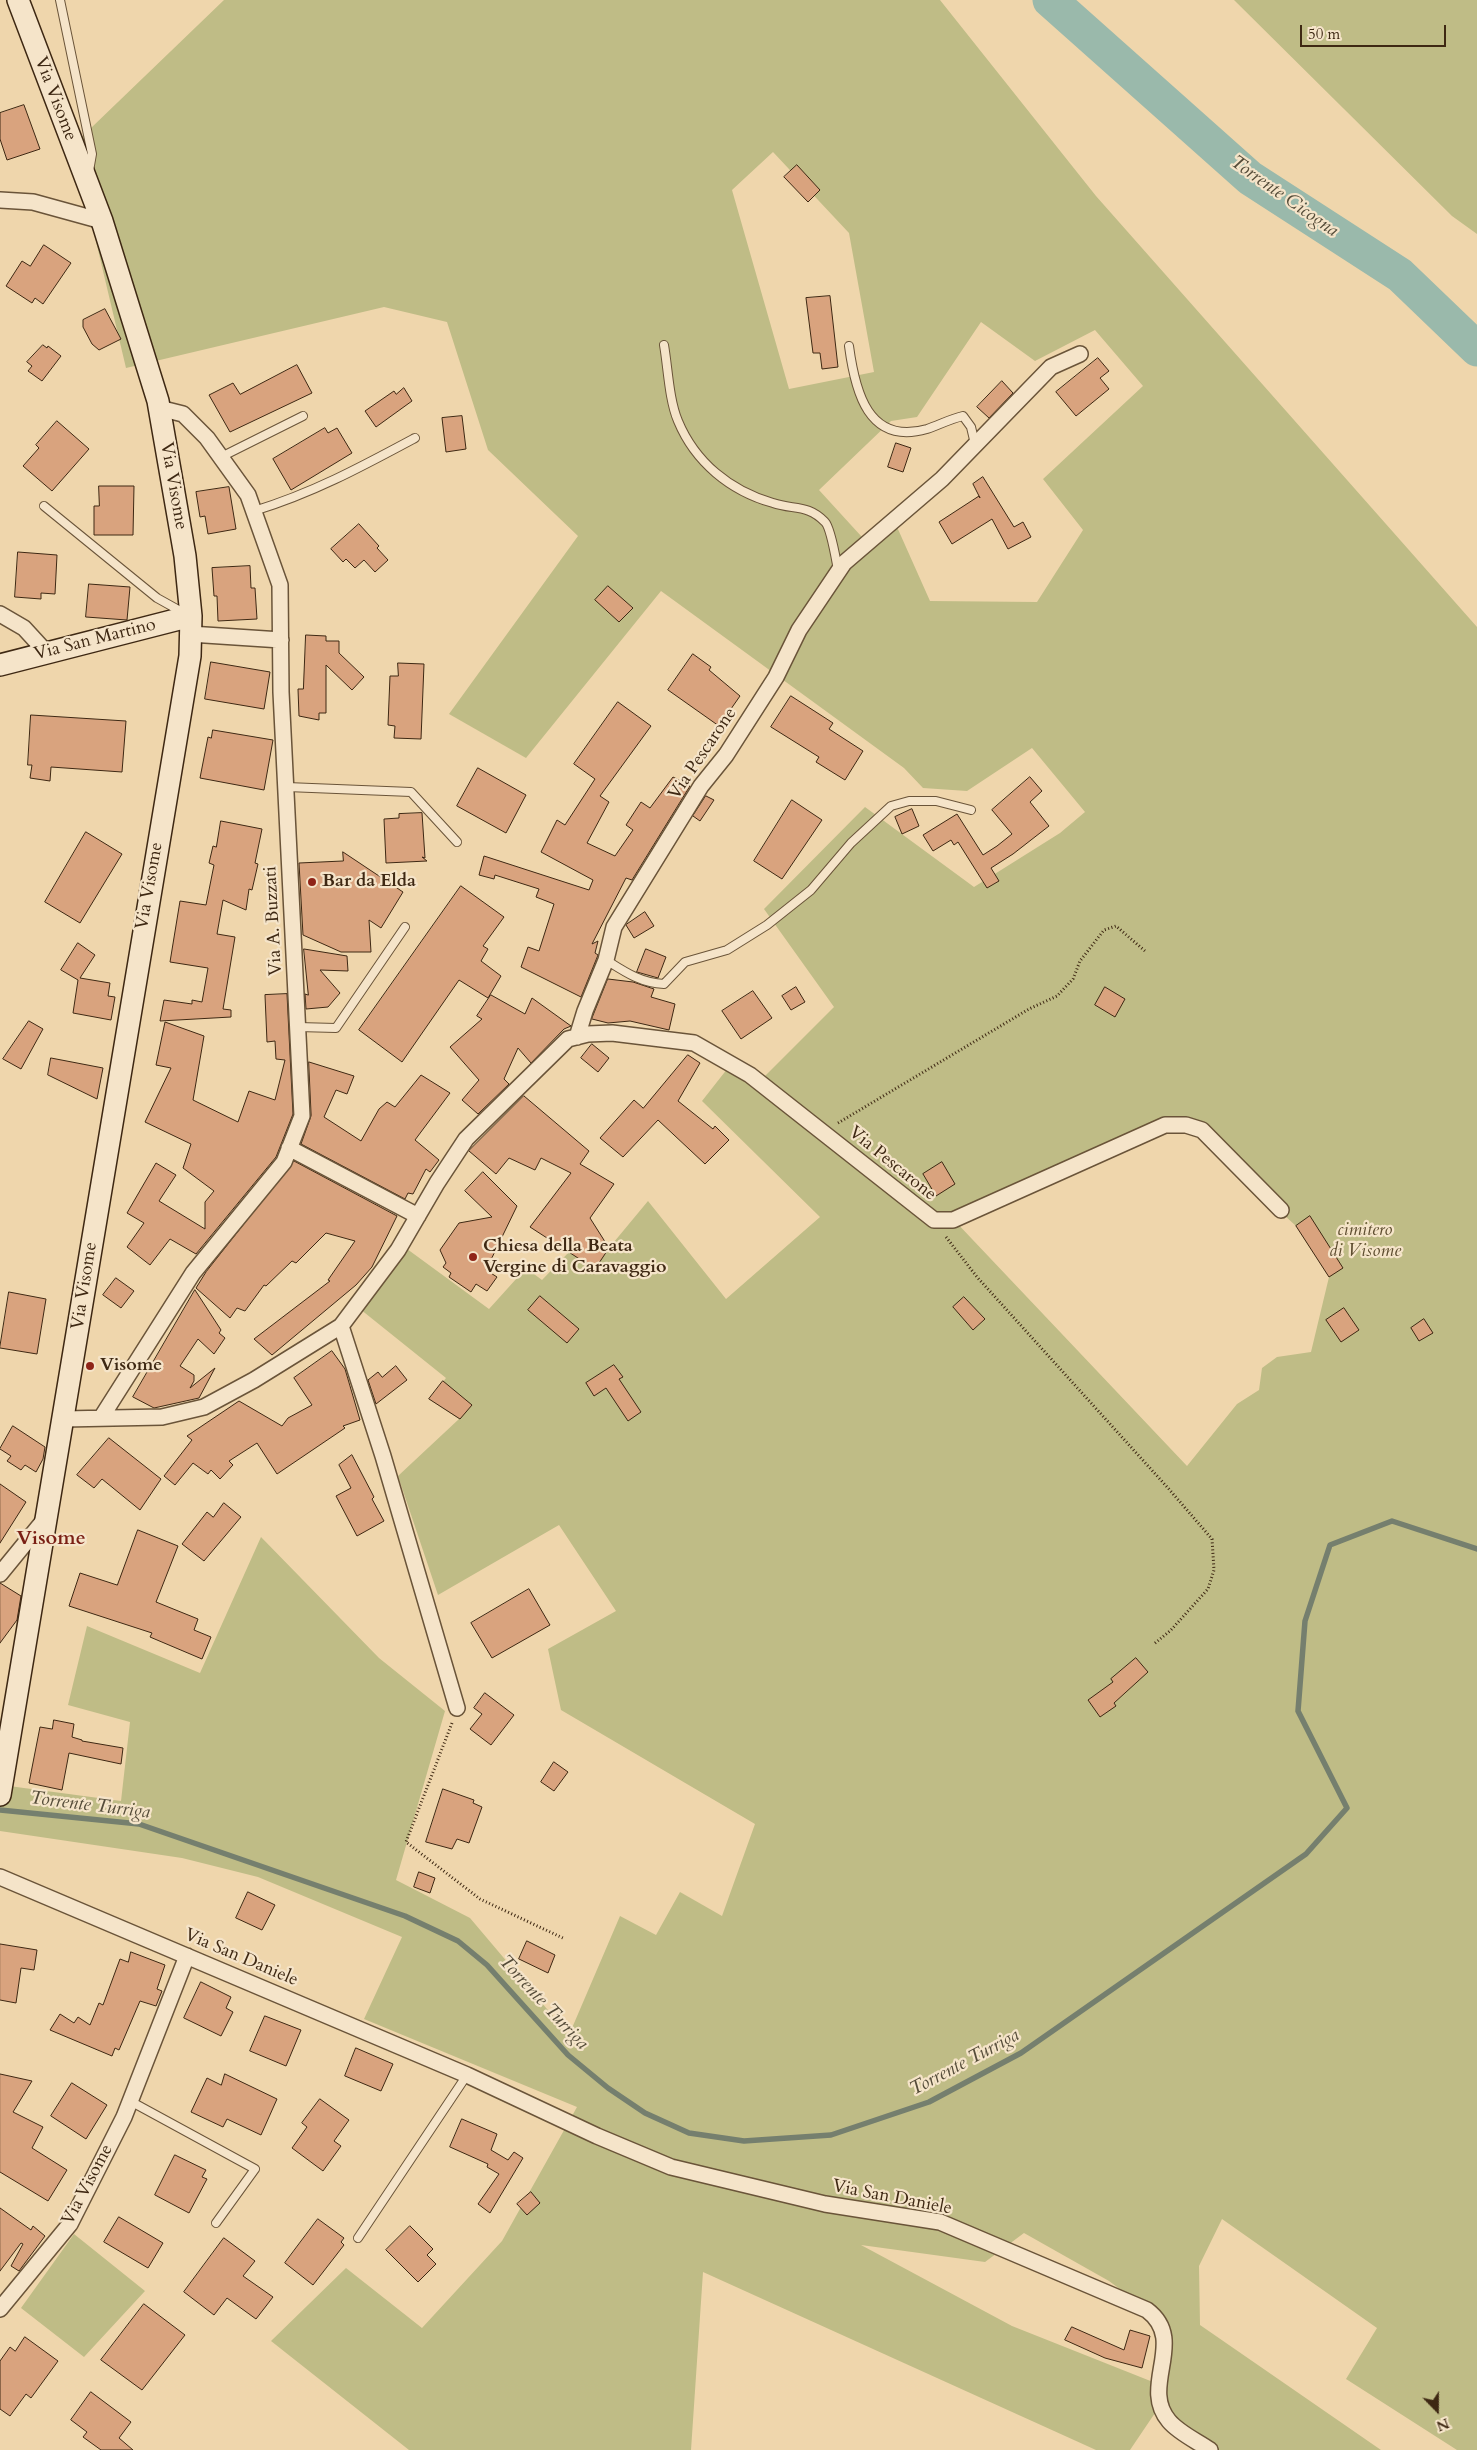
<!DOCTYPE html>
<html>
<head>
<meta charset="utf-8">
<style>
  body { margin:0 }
  #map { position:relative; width:1477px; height:2450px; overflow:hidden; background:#efd6ac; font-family:Cardo,serif }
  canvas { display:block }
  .north { position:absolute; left:1412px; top:2385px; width:50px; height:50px; -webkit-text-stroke:4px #f5e4c9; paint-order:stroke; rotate:158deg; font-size:14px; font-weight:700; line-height:20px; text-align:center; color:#3e2813 }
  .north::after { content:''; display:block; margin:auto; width:18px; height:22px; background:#3e2813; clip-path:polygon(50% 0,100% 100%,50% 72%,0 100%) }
  .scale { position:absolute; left:1300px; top:25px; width:146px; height:22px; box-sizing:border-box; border:2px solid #3e2813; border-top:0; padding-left:6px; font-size:15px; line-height:18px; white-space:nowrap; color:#3e2813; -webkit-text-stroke:4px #f5e4c9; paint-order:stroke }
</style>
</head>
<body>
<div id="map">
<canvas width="1477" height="2450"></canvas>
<div class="north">N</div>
<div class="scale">50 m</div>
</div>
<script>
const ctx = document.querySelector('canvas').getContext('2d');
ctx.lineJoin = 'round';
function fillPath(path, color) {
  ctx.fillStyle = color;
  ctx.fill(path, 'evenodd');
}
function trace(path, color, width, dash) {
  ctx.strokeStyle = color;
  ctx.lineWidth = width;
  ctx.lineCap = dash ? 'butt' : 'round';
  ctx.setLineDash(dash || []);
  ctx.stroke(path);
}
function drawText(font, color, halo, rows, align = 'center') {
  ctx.font = font + ' Cardo,serif';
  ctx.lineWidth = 4.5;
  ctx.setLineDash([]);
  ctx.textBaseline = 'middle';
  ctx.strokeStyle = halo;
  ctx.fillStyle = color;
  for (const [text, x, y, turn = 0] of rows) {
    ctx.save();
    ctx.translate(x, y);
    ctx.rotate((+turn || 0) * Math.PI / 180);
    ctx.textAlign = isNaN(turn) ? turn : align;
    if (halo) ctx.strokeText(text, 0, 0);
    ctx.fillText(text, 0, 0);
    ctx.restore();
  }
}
const green = new Path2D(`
  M224,0H940L1096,196L1477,627V2450H1457L1346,2379L1377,2328L1222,2219L1199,2266L1200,2325L1381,2450H1212L1155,2413L1130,2450H1096L703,2272L691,2450H409L271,2341L346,2268L422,2328L502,2241L577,2107L364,2019L402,1937L258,1877L182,1858L0,1831V1781L9,1786L121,1801L130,1722L68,1705L87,1626L200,1673L261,1537L379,1658L445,1711L396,1880L470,1918L569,2035L620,1916L656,1935L680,1892L722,1916L755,1824L561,1710L548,1649L616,1611L559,1525L438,1595L398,1476L459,1419L429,1399L446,1378L360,1309L403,1246L489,1309L526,1268L542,1280L569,1252L595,1269L609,1248L648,1201L726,1299L820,1217L702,1101L735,1059L762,1079L834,1007L764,909L865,807L974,887L1060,833L1085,812L1032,748L967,791L923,788L904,768L661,591L526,758L449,714L578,536L488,450L447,322L384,307L126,368L94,233L65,153ZM773,152L849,233L874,372L789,389L732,190ZM981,322L1035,361L1095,330L1143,386L1043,479L1083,530L1037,602L930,601L897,527L872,548L819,490L891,421L917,417ZM1186,1125L1296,1226L1329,1277L1311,1352L1277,1357L1262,1368L1259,1390L1237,1404L1187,1466L954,1220ZM1024,2233L1109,2281L1168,2325L1153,2382L1012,2326L861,2245L985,2262Z
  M1234,0H1477V234L1452,216Z
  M74,2234L145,2291L84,2357L21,2308Z`);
const stream = new Path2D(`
  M0,1810L139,1824L405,1916L458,1941L487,1965L568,2055L608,2088L645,2113L689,2133L744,2141L831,2135L929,2102L1021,2053L1306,1854L1347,1808L1298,1711L1305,1621L1330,1545L1392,1521L1477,1549`);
const river = new Path2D(`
  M1050,0L1250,178L1400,275L1477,349`);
const building = new Path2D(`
  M24,105L40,149L7,160L0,139V113Z
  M797,165L820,190L808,202L784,177Z
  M44,245L71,263L43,304L35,298L32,303L6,286L22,261L30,266Z
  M830,296L838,367L822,369L820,353H813L806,298Z
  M105,309L121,339L99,350L92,344L83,327V320Z
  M43,345L47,348L48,346L61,356L42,381L28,371L32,366L27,362Z
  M1098,358L1109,371L1100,378L1109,389L1076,416L1056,392Z
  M297,365L312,393L230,432L209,395L233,383L240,394Z
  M1002,381L1013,393L989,418L977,407Z
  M404,388L412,401L376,427L365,411L394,391L396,394Z
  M462,416L466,449L446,452L442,418Z
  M57,421L89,449L52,491L23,466L39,448L36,445Z
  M325,428L328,433L337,428L352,453L291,490L273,459Z
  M896,443L911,448L903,472L888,467Z
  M983,477L1014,527L1023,522L1031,537L1008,549L992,519L952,544L939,522L979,496L980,498L973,484Z
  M99,486H134L133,535H94V506H99Z
  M229,487L236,529L208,534L205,516L200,517L196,492Z
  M359,524L379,546L377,548L388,560L375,572L364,560L355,568L346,559L343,562L331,549Z
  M18,552L57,555L55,594L41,593V599L15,597Z
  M250,566L251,588H255L257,619L218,621L217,596H214L212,568Z
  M89,584L130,587L127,620L86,617Z
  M608,586L633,608L619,622L595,600Z
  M306,635L326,636V641H339V653L364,677L352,690L326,665V713H319V720L299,716L298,689H303Z
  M693,654L711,667L709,670L740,696L719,726L668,690Z
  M211,662L270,672L264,709L205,699Z
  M398,663L424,664L421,739L394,738L395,726L388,725L390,676H398Z
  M791,696L833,723L829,729L863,751L845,780L816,762L819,757L771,727Z
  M618,702L651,726L600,796L609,802L587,843L615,856L633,830L626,825L641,802L650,808L673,777L690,786L632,880L626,878L592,944L598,941L595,953L598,955L581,997L521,967L528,947L539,951L554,904L536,897L539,889L495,875L494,879L479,875L484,856L589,890L593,880L541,852L557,820L565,825L595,779L574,764Z
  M31,715L126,721L122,772L51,767L50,781L30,778L32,765H28Z
  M213,730L273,740L264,790L200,778L208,737L211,738Z
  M478,768L526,795L506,833L457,806Z
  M1030,777L1042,791L1030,802L1049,826L1013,854L991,868L999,881L987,888L958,842L954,845L951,840L933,851L923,835L957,814L983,855L997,846L1012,834L992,810Z
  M706,796L714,800L700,821L693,816Z
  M792,800L822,820L782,879L754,861Z
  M912,809L919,826L902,834L895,817Z
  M422,813L425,858L422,857L427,861L386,863L384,819L399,818V814Z
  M221,821L262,829L255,863L258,864L252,890L249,889L246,910L223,900L217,934L235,937L223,1009L231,1010V1017L160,1021L164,1000L192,1004V1000L202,1002L208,968L170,962L180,901L206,905L214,865L209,863L213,846L216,847Z
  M86,832L122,854L80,923L45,902Z
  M343,852L403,892L381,928L369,920L371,952H341L303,935L299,863L343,861Z
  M461,886L504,917L483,946L488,949L481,961L501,976L488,998L459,980L402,1062L359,1030Z
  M645,912L654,926L634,938L626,925Z
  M78,943L95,955L80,978L110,983L108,996L115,997L111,1020L73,1013L78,980L61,970Z
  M304,949L347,956L348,971L320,970L340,993L328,1007L306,1009L305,994L308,995Z
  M646,949L666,957L658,978L637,972Z
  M608,979L633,982L654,989L651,997L675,1004L669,1030L630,1021L608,1023L592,1019Z
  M796,987L805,1002L791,1010L782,996Z
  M1105,987L1125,999L1115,1017L1095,1005Z
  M753,991L772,1018L741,1039L722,1011Z
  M287,994L293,1114L276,1157L196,1254L170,1239L150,1265L127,1247L144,1223L127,1213L156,1163L176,1175L159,1201L205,1229V1202L214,1191L183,1168L191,1144L145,1122L171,1068L156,1065L165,1022L204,1036L193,1100L238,1122L249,1091L275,1100L285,1060L276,1059L275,1041L267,1042L265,995Z
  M491,995L525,1014L532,998L571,1026L564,1029L531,1063L518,1048L504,1079L509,1084L478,1114L462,1100L479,1080L450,1047L482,1019L477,1016Z
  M29,1021L43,1029L21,1069L3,1059Z
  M592,1044L609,1058L598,1072L581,1058Z
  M688,1055L700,1063L678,1101L713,1129L715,1126L729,1140L705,1164L658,1120L623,1157L600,1138L634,1100L643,1108Z
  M51,1058L103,1068L97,1099L48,1075Z
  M309,1062L354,1076L347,1094L336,1090L324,1117L361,1141L379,1109L387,1102L395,1107L421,1075L450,1093L415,1140L439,1160L430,1172L426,1169L413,1194L408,1193L405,1199L301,1144L311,1116Z
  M524,1096L589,1151L580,1164L614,1184L590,1218L609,1248L595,1269L530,1227L571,1173L541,1158L535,1170L509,1158L496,1174L469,1151Z
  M294,1161L397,1216L372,1267L356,1285L272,1355L254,1339L330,1281L328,1280L355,1241L326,1233L296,1263L292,1261L266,1286L264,1285L245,1311L237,1308L230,1318L196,1288L206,1272Z
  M942,1162L955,1184L936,1196L923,1174Z
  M483,1172L517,1206L486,1270L497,1277L487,1291L476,1284L471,1292L449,1277L451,1273L443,1267L446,1263L440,1250L459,1223L492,1217L465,1191Z
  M1310,1216L1343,1268L1329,1277L1296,1226Z
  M116,1278L134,1291L121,1308L103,1295Z
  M195,1290L221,1330L219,1333L225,1338L214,1354L198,1339L180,1366L194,1375V1381L190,1388L215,1368L199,1398L154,1408L133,1397Z
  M9,1292L46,1299L37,1354L0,1348Z
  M540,1296L579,1329L567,1343L528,1310Z
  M964,1297L985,1319L973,1330L953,1307Z
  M1344,1308L1359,1330L1341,1342L1326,1320Z
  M1424,1319L1433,1333L1419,1341L1411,1328Z
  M332,1351L345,1369L360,1420L343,1426L345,1428L277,1474L257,1443L229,1461L233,1465L220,1479L211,1470L208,1474L193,1463L175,1485L164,1476L192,1440L187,1436L239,1401L282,1426L288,1418L312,1405L294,1378Z
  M614,1365L623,1377L619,1379L641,1412L628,1421L606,1388L594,1396L586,1383Z
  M396,1366L407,1380L376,1404L368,1380L378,1372L382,1377Z
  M443,1381L472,1405L460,1419L429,1399Z
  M13,1426L45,1447L43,1459L36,1472L25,1465L21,1470L7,1461L11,1456L0,1449Z
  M109,1438L161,1479L140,1510L102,1479L94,1488L77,1475Z
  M352,1455L374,1497L372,1499L384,1521L357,1536L336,1496L351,1488L339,1465Z
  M0,1484L26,1502L0,1543Z
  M224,1503L241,1517L204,1561L182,1544L207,1512L213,1517Z
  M138,1530L178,1546L156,1602L198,1619L194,1630L211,1637L202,1659L150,1637L152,1633L69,1606L80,1573L117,1585Z
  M0,1583L21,1596L17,1620L0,1643Z
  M529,1589L550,1625L492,1658L471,1623Z
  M1136,1658L1148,1672L1114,1703L1116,1706L1100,1717L1088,1700L1113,1682L1111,1679Z
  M485,1693L514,1715L491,1745L470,1729L482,1714L474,1708Z
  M54,1720L74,1724L72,1737L82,1740V1741L123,1748L121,1764L69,1753L62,1790L29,1783L40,1727L52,1729Z
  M554,1762L568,1772L554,1791L541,1782Z
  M443,1789L474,1800L473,1803L482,1807L469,1843L457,1839L452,1849L426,1842Z
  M419,1872L435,1878L430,1893L414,1887Z
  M248,1892L275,1905L262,1930L236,1918Z
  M527,1941L555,1955L548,1973L519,1959Z
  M0,1944L37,1950L34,1970L21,1968L16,2003L0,2000Z
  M131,1952L165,1965L157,1989L162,1991L156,2006L140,2001L119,2050L115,2048L112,2056L50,2030L60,2014L74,2023L78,2017L90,2025L99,2003L103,2005L120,1959L128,1962Z
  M201,1982L231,1997L226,2008L233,2012L221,2036L184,2018Z
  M265,2016L301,2030L286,2066L250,2051Z
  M356,2048L393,2064L381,2091L345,2076Z
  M0,2074L32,2081L13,2112L43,2127L32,2148L67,2170L48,2201L0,2172Z
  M225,2074L277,2099L261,2135L227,2119L223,2127L191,2112L207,2078L221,2085Z
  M72,2083L107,2105L86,2139L51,2116Z
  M320,2099L349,2120L334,2141L341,2146L323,2171L292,2148L307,2127L302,2123Z
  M462,2119L497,2134L491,2150L508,2160L514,2152L523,2158L490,2213L478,2204L499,2174L487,2167L488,2164L450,2147Z
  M175,2155L206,2170L202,2177L207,2179L189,2213L155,2195Z
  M531,2192L540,2203L527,2215L517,2204Z
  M0,2208L31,2230L33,2226L45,2236L19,2271L11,2266L23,2244L21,2243L0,2271Z
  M119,2217L163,2243L148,2268L104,2242Z
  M318,2219L344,2238L341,2242L344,2245L313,2285L285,2263Z
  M410,2226L433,2249L427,2255L436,2264L418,2282L386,2250Z
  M224,2238L255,2261L243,2276L273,2297L256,2319L227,2298L214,2315L184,2292Z
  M144,2304L185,2335L142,2390L101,2360Z
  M1072,2327L1124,2350L1130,2330L1150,2336L1142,2368L1105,2358L1065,2340Z
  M25,2337L58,2361L31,2398L26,2394L10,2416L0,2409V2361L10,2347L15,2351Z
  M91,2392L131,2422L119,2438L133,2450H101L83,2437L87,2432L71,2420Z`);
const path = new Path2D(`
  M838,1123L1029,1009L1057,996L1073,979L1080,961L1104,930L1116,926L1145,951
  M946,1237L977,1277L1168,1488L1212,1539L1214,1570L1208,1589L1171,1630L1154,1644
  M452,1723L406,1842L480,1899L565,1939`);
const lane = new Path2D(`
  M60,0L92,154L89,171
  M664,345C668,368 669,400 678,421C695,462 730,491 773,503C793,510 808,504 825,522C831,528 836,560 838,570
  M849,346C855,391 868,446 927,429C939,425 950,419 963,416L971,427L975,444
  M221,457L303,416
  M44,506L157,598L184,613
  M254,511C313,493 361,467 415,438
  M287,787L411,792L457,842
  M606,960C625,972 641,983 664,984L685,962L727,950L767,925L811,890L851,843L891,806L909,801H936L971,810
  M298,1027L336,1028L405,927
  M130,2101L255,2169L216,2223
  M358,2238L467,2075`);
const street = new Path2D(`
  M0,200L33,202L102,221
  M0,614L24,628L46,652
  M190,634L281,640
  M577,1037L585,1011L606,960L614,927L701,786L726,755L776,677L799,630L844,563L942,479L1051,367L1080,354
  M289,1148L418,1216
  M341,1326L383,1456L457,1708
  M101,1418L193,1273L284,1162L302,1116L281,692L280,585L248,495L207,438L183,414L159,408
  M64,1419L162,1417L204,1407L254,1380L341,1326L398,1250L437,1183L466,1139L568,1039L588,1034L612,1033L694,1043L750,1075L934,1220H953L1165,1125H1186L1202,1130L1281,1210
  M0,1574L45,1519
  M0,1877L467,2075L597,2136L671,2167L825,2204L940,2222L1147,2310C1188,2341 1139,2386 1169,2421C1179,2433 1197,2441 1210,2450
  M0,2309L70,2224L124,2117L187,1956`);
const secondary = new Path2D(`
  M0,665L191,616
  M0,1795L190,656L191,616L185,556L158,401L102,221L18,0`);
const markers = [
  [312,882,5,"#8f2418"],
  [473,1257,5,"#8f2418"],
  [90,1366,5,"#8f2418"]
];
const streetNames = [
  ["Via Visome",55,99,69],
  ["Via Visome",173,486,80],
  ["Via San Martino",95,640,-14],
  ["Via Pescarone",703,754,-56],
  ["Via Visome",150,886,-80],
  ["Via A. Buzzati",274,921,-93],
  ["Via Pescarone",892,1164,39],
  ["Via Visome",85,1286,-81],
  ["Via San Daniele",241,1958,23],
  ["Via Visome",88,2185,-62],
  ["Via San Daniele",892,2198,11]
];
const poiNames = [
  ["Bar da Elda",322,882],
  ["Chiesa della Beata",483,1247],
  ["Vergine di Caravaggio",483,1268],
  ["Visome",100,1366]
];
const parkNames = [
  ["cimitero",1365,1231],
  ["di Visome",1365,1252]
];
const waterNames = [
  ["Torrente Cicogna",1284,197,35],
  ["Torrente Turriga",90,1806,7],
  ["Torrente Turriga",543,2003,47],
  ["Torrente Turriga",965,2063,-28]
];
const quarterNames = [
  ["Visome",51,1539]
];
fillPath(green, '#bfbc86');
trace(stream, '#757f6e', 5.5);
trace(river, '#9ab9ab', 35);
fillPath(building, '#d9a37e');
trace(building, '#3e2813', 1);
trace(lane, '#6a5439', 10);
trace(street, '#6a5439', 18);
trace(secondary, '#3e2813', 24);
trace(path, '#3e2813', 3, [1, 2.5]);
trace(lane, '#f5e4c9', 8);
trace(street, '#f5e4c9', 15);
trace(secondary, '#f5e4c9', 21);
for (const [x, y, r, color] of markers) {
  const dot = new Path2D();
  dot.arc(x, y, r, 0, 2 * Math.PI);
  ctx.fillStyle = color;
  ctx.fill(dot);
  trace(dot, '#f5e4c9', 2);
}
drawText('18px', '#3e2813', '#f5e4c9', streetNames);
drawText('bold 18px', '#3e2813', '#f5e4c9', poiNames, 'left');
drawText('italic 18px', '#5e4d30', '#f5e4c9', parkNames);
drawText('italic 19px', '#554c39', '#f5e4c9', waterNames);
drawText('bold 20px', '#7a1f14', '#f5e4c9', quarterNames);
</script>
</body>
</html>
